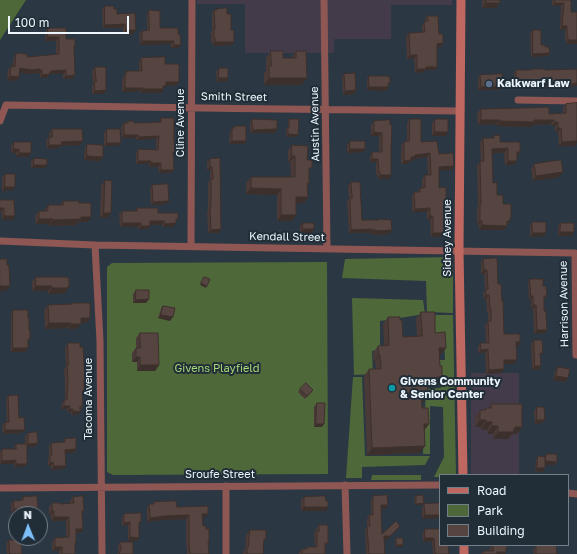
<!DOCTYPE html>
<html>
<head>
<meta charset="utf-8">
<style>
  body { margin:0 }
  #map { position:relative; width:577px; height:554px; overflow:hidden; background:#2b3843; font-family:"Golos Text",sans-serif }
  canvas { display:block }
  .legend { position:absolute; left:439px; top:474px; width:130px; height:72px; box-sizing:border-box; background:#212e38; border:1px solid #737e86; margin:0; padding:5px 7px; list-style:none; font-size:12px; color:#edf6fc }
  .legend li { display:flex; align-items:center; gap:8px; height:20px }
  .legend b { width:20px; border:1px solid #737e86 }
  .north { position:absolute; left:8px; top:506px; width:40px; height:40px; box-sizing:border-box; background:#212e38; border:1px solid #737e86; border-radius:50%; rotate:359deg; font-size:11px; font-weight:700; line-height:16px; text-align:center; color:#edf6fc }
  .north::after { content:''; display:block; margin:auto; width:14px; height:18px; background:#7bbef8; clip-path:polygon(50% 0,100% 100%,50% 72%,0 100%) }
  .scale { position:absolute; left:8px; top:16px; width:121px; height:18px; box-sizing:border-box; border:2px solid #edf6fc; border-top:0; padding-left:5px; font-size:12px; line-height:14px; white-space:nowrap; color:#edf6fc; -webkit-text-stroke:3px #212e38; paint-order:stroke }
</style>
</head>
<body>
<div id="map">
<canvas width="577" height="554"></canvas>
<ul class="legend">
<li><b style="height:5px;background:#bf6761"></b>Road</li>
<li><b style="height:11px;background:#4f6839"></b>Park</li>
<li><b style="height:11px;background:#564440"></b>Building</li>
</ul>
<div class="north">N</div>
<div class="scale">100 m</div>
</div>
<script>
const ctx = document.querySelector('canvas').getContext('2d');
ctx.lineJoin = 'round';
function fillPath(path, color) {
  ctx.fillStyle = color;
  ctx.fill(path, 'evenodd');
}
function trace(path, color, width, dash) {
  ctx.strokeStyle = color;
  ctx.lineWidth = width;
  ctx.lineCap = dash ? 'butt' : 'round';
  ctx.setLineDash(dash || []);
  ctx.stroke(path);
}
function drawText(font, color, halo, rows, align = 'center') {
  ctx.font = font + ' "Golos Text",sans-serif';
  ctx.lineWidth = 4;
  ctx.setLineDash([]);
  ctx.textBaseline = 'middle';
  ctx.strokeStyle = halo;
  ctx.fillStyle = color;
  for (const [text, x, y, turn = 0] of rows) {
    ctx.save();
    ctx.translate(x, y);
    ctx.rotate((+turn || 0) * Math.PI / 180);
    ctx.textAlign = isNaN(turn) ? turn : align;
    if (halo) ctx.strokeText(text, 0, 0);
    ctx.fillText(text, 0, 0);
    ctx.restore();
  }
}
const commercial = new Path2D(`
  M197,0H452V5H391V39H334V53H245V4H197Z
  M471,373H519V475H471Z`);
const green = new Path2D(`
  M0,0H26L0,40Z
  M453,257V313L427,312L426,281L342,278L345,259Z
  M327,262L328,474L113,475L107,472V267L112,263Z
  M352,298L423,300L425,314L380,321V350L372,351L373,374L354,375Z
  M434,315H453L456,475H440V477H434L444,457L443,407L430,406V454H423L426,389L441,388L438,360H445L444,336L435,335Z
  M353,377H362L365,456H430L425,465L362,467V478H346Z
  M372,475H421V480H371Z`);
const minor = new Path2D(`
  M324,0L327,248
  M518,100L577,101
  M0,121L6,105C158,107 309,110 461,111
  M0,241L95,245L575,253L576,355
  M95,245L100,341L102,554
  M191,246L192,0
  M345,485L347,554
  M226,486V554
  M0,488L440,485
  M568,493L577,494`);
const secondary = new Path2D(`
  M461,0L459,251L463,475
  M464,545V554`);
const wall = new Path2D(`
  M482,0H500L496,8H482Z
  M552,0H571V12L577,44H566V40H565V30H560L561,6H552Z
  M105,6L114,9L133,34H123V28H103L102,10Z
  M217,9L227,14L234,42L232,45L213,46V42H211V32L212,31V13L214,10H216Z
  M149,10L160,28L178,34L181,45L178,48H171V44L140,45L139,34L142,31L147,30V14Z
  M427,16L439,33L443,43L441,47H437V67L435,70H425L424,72L415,73L414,58L407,59L406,36L409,33L422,32V25L425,22V20Z
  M48,28L66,39L74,47L73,79H63V74H50L47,78H40V74H38V73L28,74L20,72L17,81L7,80L8,70L11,66L12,67L14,57L16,53L27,57L56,55V41H45L46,31Z
  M533,30L541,45L545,47L550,53L548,56L531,57L530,33Z
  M271,51L283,58H291L296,51L302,85H264V73L266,71V58Z
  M141,58L165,64L177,85L166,86L161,93H140V91L122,92V79L124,76V75L126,71H139V62Z
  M95,67L106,90L104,94H92V86L93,84L92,71Z
  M219,68L228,78L226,82H217L216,72Z
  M532,69L545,70L573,86L572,87H558L557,88H513L514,73L516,70H531Z
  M344,74L356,90L354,94L343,95L342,77Z
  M480,75L503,86L500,90H478V78Z
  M369,76L390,83L386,91L367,90V79Z
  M566,104L575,146H559L558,132H555V126H551V124L533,125L531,127L497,126V124L478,125L477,113L481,109L522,108H523L549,114L563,113V108Z
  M161,118L173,156L171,173H159L158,167H149V164H136V153L138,149L156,150V139L136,140V138H122L121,127L124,123H126L128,121L134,123L159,122Z
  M252,119L277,129L275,133H250V123Z
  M289,119L298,135L296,137H286V129L288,127V122Z
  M410,119L421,142L439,154L454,166L452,170H439V188L446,202L445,204L444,209L445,233L442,237H431L430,220H427V212H412V196L414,192H417L420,188H422V179L425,175H428L427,157L414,159L412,161H410L408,164H401V146L404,142H407V123Z
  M435,119L446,136H432V123Z
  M390,120L391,175L389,179H378V175H376V162H370V156L372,152H379V136H371V125L374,121Z
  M234,126L246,141L244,144H229L230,131Z
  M52,129L80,145L61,146L59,148L47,149L46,140L49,137V133Z
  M107,129L118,146H104V133Z
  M494,136L500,142L520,152L517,156L514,165H505L504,153H492L493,183L497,195L503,204L510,219V221L504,230H479V225H477V208L478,206L477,165L481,161L480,142L483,138H492Z
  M350,141L365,149L363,152L347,153V145Z
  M14,142L29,157L16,156V153H11V146Z
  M87,144L103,157L100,161L84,160L85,148Z
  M292,145L307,160L309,172V183L308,185V197L304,203H296V215L292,221H277V195L246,194V183L251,177H291L290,162H288V151Z
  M34,158L45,168H31V162Z
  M220,158L219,233H208L207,211L208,210V183L210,180V170H207V162L210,159Z
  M534,164L559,177L533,181L531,169Z
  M5,174L13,190L2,191V178Z
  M105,180L111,213L108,218H100L101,186Z
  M351,182L362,220H378L379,219L392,230L389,234L374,235V234H370V233H349L347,201L349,199L348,186Z
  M152,185L166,204L151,205L150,188Z
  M0,200L15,216L13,220H2L1,212H0Z
  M63,201L79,203L88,222H79L77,225L49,226V224H36L35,216L39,211H44L48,205H60Z
  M137,208L158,213L176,223L173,227H163L162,225H150L148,229H138V227H121L120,226L119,214L122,211H135Z
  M532,222L546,233L544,236L530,237V226Z
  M303,223L314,229L311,233H300V226Z
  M561,223L572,236H558V226Z
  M483,259L498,284L504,334L520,342L518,346H516L514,364H504V369L501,373L486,374L485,353H478V347L480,343H486L485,325L488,321V312H487L486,299H484L483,293L485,291L484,274H481V262Z
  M36,277L69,287L65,293H63V294H48V291H32V282Z
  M530,279L543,286L547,296L544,299V311L547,330L545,333L534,334L533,309H531V300H529L528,283Z
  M136,290L149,299L146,303H133V294Z
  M72,303L87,323H81L77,329H67V328L45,329L44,310L48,305L71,304Z
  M163,306L170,321L158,318L161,309Z
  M13,310L28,318V348L25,352H11V313Z
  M421,312L435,333L441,355H439L440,366L442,377L437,384H428V395L423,402H422L424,430L420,453L367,455L364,376L369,369H376L375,362H374L373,353L378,346H384L383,324L388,317L403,337L417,336L416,319Z
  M140,333L159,365L155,371H137V362H132V353L136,348V338Z
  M534,340L541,356L539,370H532L531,344Z
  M68,343L80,347L85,379L84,380V390L83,392L82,407L78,415H71V412H67V409H61L62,403L65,400V383L64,369L66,366L65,347Z
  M558,367L566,382L553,380L555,371Z
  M300,389L313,390L311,393L305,399L298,392Z
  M8,396L19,418L22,433L3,434L2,426L5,422H7L6,399Z
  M317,403L322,427H314V407Z
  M491,404L522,427L517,434H512L508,439H493V434H487V430L481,429V427H475V417L480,410H484L486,408H489Z
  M537,407L545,420L542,423L535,424L534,411Z
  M28,433L38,443L35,447H27L24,467H14V464H0V452L2,449H14V447L16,444H25V436Z
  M65,439L76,449L74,453H65L63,469L51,470V466H48V459L49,457V446L51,443L63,442Z
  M546,454L557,462L554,465H545L543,472L535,471L536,460L538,456L545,457Z
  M373,496L388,505L385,509H381L382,534L400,526L397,530L387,540H384L385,554H366L365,530L367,527V519L369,515H371V500Z
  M416,496L422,505H415L414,497Z
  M23,497L35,512L11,513V504L13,501L20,500Z
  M73,497L82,513L83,529L80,533H76L75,545V554H59V551H52V542L55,538L66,537V521H51V515H49V507L52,503L60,504L70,503V501Z
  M304,497L326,501L328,507L326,511H301V500Z
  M154,502L177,507L205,518H202L203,526L206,529L209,542L208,543L209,554H187V546H186V519L161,520L147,522V508L149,504H153Z
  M440,503L422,519V508L424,504Z
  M124,514L139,525V538L137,541H128V525L122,526V517Z
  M319,525L328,543L325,546V554H299V552L302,549H305L307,547H315L314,534L316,531V529Z
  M425,529H440L449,554H433L432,541L423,542V533Z
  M250,530L263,542V554H243V552L245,550L246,535Z
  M396,538L403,545L402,547H395V540Z
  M9,540L22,554H7L6,544Z
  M120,542L133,554H118V546Z
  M492,545H507V548L506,550V552L505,554H481L483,551H489V549Z
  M536,546L557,554H534L533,550Z`);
const shadedWall = new Path2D(`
  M486,3H500L496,8H482Z
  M555,3H564L561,6H552Z
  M125,24L123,28H103L105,25Z
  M562,26H567L565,30H560Z
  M126,30H136L133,34H123Z
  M48,37H59L56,41H45Z
  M568,40H577V44H566Z
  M142,41H174L171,44L140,45Z
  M215,42H234L232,45L213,46Z
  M443,43L441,47H435L437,44Z
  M174,45H181L178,48H171Z
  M550,53L548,56L531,57L533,54Z
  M410,55H417L414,58L407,59Z
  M426,67H437L435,70H425L424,72L415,73L417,69Z
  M20,68L40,69L38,73L28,74L18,72Z
  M40,70H42L40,74H38Z
  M66,70L63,74H50L47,78H40L42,75L51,71Z
  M75,75L73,79H63L66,76Z
  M10,76L19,77L17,81L7,80Z
  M219,78H228L226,82H217Z
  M269,78H307L302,85H264Z
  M166,82H179L177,85L164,86Z
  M577,83V86H573L572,87L513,88L516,84Z
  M163,86H166L161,93H140L143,89Z
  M503,86L500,90H478L481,87Z
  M369,87H388L386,91L367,90Z
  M125,88H143L140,91L122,92Z
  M106,90L104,94H92L95,91Z
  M356,90L354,94L343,95L345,91Z
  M481,120H500L497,124L478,125Z
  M554,120L551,124L533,125L531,127L497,126L500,121Z
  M555,122H558L555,126H551Z
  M558,128H561L558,132H555Z
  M277,129L275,133H250L253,130Z
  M374,132L382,133L379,136H371Z
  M435,132H448L446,136H432Z
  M288,134L298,135L296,137H286Z
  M124,135H138L136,138H122Z
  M159,136L156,139L136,140L139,137Z
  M83,141L80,145L61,146L59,148L47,149L49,145L61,142Z
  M232,141H246L244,144H229Z
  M577,141V143L575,146H559L562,142Z
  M107,143H121L118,146H104Z
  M508,148L504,153H489L492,149Z
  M14,149H19L16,153H11Z
  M350,149H365L363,152L347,153Z
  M517,152H520L517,156L514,157Z
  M19,153H31L29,157L16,156Z
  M430,153L427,157L414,159L412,161H410L408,164H401L404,161L415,155Z
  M87,156L103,157L100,161L84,160Z
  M292,156H295L290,162H288Z
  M372,159H378L376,162H370Z
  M138,161H151L149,164H136Z
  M508,161H517L514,165H505Z
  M151,163H161L158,167H149Z
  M34,165H47L45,168H31Z
  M454,166L452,170L436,171L439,167Z
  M210,167H212L210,170H207Z
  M161,170H174L171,173H159Z
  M563,172L559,177L533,181L536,176Z
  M380,175H391L389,179H378Z
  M5,187H15L13,190L2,191Z
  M251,188L281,189L277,195L246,194Z
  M296,197H308L304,203H292Z
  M169,201L166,204L151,205L153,202Z
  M0,208H4L1,212H0Z
  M430,208L427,212H412L415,209Z
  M104,213H111L108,218H100Z
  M281,215H296L292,221H277Z
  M4,216H15L13,220H2Z
  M430,216H433L430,220H427Z
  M81,217H91L88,222H79L77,225L49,226L53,220Z
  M511,218L508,221H510L504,230H479L482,225Z
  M39,219H53L49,224H36Z
  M150,221H164L162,225H148Z
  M480,221H482L479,225H477Z
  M123,223H141L138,227H121Z
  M176,223L173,227H163L165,224Z
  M141,226H150L148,229H138Z
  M221,229L219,233H208L211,230Z
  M303,229H314L311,233H300Z
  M372,229L370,233H349L351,230Z
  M372,230H376L374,234H370Z
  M392,230L389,234L374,235L376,231Z
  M560,232H574L572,236H558Z
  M433,233H445L442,237H431Z
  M533,233H546L544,236L530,237Z
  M484,270H487L484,274H481Z
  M201,283L207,286L206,288L200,285Z
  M0,286H10L6,291H0Z
  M36,286H52L48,291H32Z
  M67,287H69L65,293H63V294H48L52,288Z
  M486,295H489L486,299H484Z
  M531,296H533L531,300H529Z
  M149,299L146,303H133L136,300Z
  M533,305H536L533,309H531Z
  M161,315L173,317L170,321L158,318Z
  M81,318H90L87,323H77Z
  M49,323H71L67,328L45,329Z
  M71,324H81L77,329H67Z
  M537,330H547L545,333L534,334Z
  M516,342H520L518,346H513Z
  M13,348H28L25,352H11Z
  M439,348H446L441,355H434Z
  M488,349L485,353H478L481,350Z
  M379,355H380L375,362H374Z
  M136,357H140L137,362H132Z
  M504,360H517L514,364H501Z
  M140,365H159L155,371H137Z
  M535,366H541L539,370H532Z
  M504,369L501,373L486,374L489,370Z
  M556,376L568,378L566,382L553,380Z
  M442,377L437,384L422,385L427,378Z
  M421,395H428L423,402H416Z
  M64,406H70L67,409H61Z
  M69,409H73L71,412H67Z
  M73,411L80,412L78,415H71Z
  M480,420H486L481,427H475Z
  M537,420H545L542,423L535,424Z
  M486,422H492L487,430L481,429Z
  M316,424H324L322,427H314Z
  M424,424H429L424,431Z
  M492,426H498L493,434H487Z
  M515,427H522L517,434H512L508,439H493L498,432Z
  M5,430H25L22,433L3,434Z
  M38,443L35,447H25L28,444Z
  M425,446L420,453L367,455L372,448Z
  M76,449L74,453H62L65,450Z
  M16,460L14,464H0L2,461Z
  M546,461L557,462L554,465H544Z
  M53,462L51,466H48L50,463Z
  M16,464H27L24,467H14Z
  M54,466H66L63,469L51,470Z
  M537,468H545L543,472L535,471Z
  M424,503L422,505H415L416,504Z
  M381,505H388L385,509H378Z
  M304,507H328L326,511H301Z
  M38,508L35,512L11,513L14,509Z
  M52,511H54L51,515H49Z
  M202,514H208L205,518H199Z
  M189,515L186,519L161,520L147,522L150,518L164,516Z
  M425,515H440V518L422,519Z
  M54,517H69L66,521H51Z
  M130,522L128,525L122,526L124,523Z
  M400,526L397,530L387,540H381L384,536Z
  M76,529H83L80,533H73Z
  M130,537L139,538L137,541H128Z
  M425,538H434L432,541L423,542Z
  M397,545H403L402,547H395Z
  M55,547H62L59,551H52Z
  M506,548H507L504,552H506L505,554H496L497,552Z`);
const building = new Path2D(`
  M486,0H500V3H486Z
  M555,0H571V12H577V40H568V36H567V26H562L564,3H555Z
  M105,6H114V9H117V14L135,13L136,30H126L125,24L105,25Z
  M227,8V14H231V30H234V42H215V38H214V29H215L214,10H217V9Z
  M149,10L160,11V28H178V34H180L181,45H174V41H142V31L149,30Z
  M427,16H438L439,33V34H443V43L437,44V67H426V69H417V55H410L409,33L425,32L424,22L428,21Z
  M48,28H66V39H75V46H74L75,75L66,76V70L51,71V72H50V74L42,75V70H40V69L31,70L20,68L19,77L10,76L11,66L15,67L16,53L27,54V57L59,54V37H48Z
  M533,30H541V45H545V47H549L550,53L533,54Z
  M271,51H283V58H296V51H306L307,78H269V66H271Z
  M165,57V64H179V82H166V86H163V89H143V88H125V75H126V71H142L141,58Z
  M95,67H106V90L95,91L94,82H96Z
  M219,68H228V78H219Z
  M532,69H545V70L577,69V83H575V84H516V70H532Z
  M355,73L356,90L345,91L344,74Z
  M502,74L503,86L481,87L480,75Z
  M369,76H388V77H390V83H388V87H369Z
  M577,103V141L562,142L561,128H558V122H555L554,120H534V122L500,121V120H481V109L523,108L549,107V114L566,113V104Z
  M161,118H174V143H176V152H173L174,170H161V163H151V161H138V149L158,150L159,136L139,137L138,135H124V123H128V121H134V123L161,122Z
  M252,119L277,120V129L253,130Z
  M289,119H299L298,135L288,134V127H289Z
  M410,119H421V142L437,141L439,154L453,153L454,166L439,167V188L446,187V202H445L444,209L445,233H433V216H430V208L415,209L414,192H420V188H425V175H431L430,153L415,155V157H411V160L404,161V142L409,141Z
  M435,119H448V132H435Z
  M390,120V125H392L391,150V175H380V172H379L378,159H372V152H382V133L374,132V121Z
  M234,126H246V141H232V128H234Z
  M52,129H82L83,141L61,142L62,145H49V137H52Z
  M107,129H120L121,143H107Z
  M500,135V142H520V152H517V161H508V148L492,149L493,183L497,182V195H503V204H511V218H510V221H507V226L482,225V221H480V204H481L480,161H484L483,138H494V136Z
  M350,141H365V149H350Z
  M14,142H31V153H19V149H14Z
  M87,144L103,145V157L87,156Z
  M292,145L308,146L307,160H312V168H309V183H307L308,197H296V215H281V189L251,188V177H295V156H292Z
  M34,158L47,159V165H34Z
  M220,158L221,229L211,230L210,207H211V179H213L212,167H210V159Z
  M561,160L563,172L536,176L534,164Z
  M5,174H15V187H5Z
  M105,180L112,181L111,213H104Z
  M351,182H360L362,220H379V219L391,220L392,230L376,231V230H372V229L351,230L350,202V198H352Z
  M168,184L169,201L153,202L152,185Z
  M0,200H14L15,216H4V208H0Z
  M63,201H79V203H91V217H81V219L53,220V219H39V211H47L48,209V205H63Z
  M137,208H158V213H178V219H176V223L165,224L164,221H150V226H141V223H123L122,222V211H137Z
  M532,222H546V233H533Z
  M303,223H314V229H303Z
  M561,223H574V232H560Z
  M497,258L498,284H501L502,301H503L504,334H520V342H516L517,360H504V369L489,370L488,349L481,350L480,343H489L488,321H491V308H490L489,295H486V289H488L487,270H484L483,259Z
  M0,259H7V265H9L10,286H0Z
  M36,277H67V278H69V287H67V288H52V286H36Z
  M204,277L210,279L207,286L201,283Z
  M530,279H543V286H546L547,296H544V311H546L547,330H537L536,305H533V296H531Z
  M136,290H149V299L136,300Z
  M72,303H90V318H81V324H71V323H49L48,305L72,304Z
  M163,306L175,308L173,317L161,315Z
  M13,310H28V318H29V330H30V339H28V348H13Z
  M421,312H435V333L445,332L446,348H439L440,366H442V377L427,378L428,395H421L422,408H428L429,424H424L425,446L372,448L369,369H381L380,355H379L378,346L389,345L388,317H400V320H402L403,337L422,336Z
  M140,333H158L159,365H140V357H136V348H140Z
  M534,340H542L543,353H540L541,366H535Z
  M68,343H80V347H83L85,379H84V390H83L82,407L80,406V412L73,411V409H69L70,406H64V400H67L68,380L67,365H68Z
  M558,367L570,369L568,378L556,376Z
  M306,383L313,390L307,396L300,389Z
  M18,395L19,418L24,417L25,430H5V422H9L8,396Z
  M317,403H325L324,424H316Z
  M491,404H522V427H515L513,432H498V426H492V422H486V420H480V410H486V408H491Z
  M537,407H544L545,420H537Z
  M37,432L38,443L28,444V433Z
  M76,438V449L65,450L66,466H54L53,462L50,463V455H52L51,443L65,442V439Z
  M16,444H27V464H16V460L2,461V449H16Z
  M546,454H557V462L546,461Z
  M538,456L545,457V468H537Z
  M387,495L388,505H381L382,534L396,521L400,526L390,536H384L385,554H369L367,526H370L369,515H373V496Z
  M423,495L424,503L416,504V496Z
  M37,496L38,508L14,509L13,501L23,500V497Z
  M83,496L84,511H82L83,529H76V543H75V554H62V547H55V538L69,537V517H54V511H52V503H60V504L74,503L73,497Z
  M325,496L326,501H328V507H304V497Z
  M176,501L177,507L208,506V514H202L203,526H206V529H209V542H208L209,554H190L189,542V515L164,516L150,518L149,504H154V502Z
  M440,503V515H425L424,504Z
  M141,513V522H139V538L130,537V522L124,523V514Z
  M319,525H328V543H325V554H302V549H307V547H317V531H319Z
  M425,529H440V545H448L449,554H435L434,538H425Z
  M250,530H266V539H264L263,554H247V547H248Z
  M396,538H403V545H397Z
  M9,540H21L22,554H10Z
  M120,542H133V554H120L119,553L121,550Z
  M493,545H507V548H506V552H497V554H483V551H493Z
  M551,545H556L557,554H536V546Z`);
const markers = [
  [489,84,4,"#5c6f8a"],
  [392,388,4,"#0f9aa8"]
];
const poiNames = [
  ["Kalkwarf Law",497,84],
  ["Givens Community",400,382],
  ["& Senior Center",400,395]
];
const streetNames = [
  ["Smith Street",234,97,1],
  ["Cline Avenue",181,123,-90],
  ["Austin Avenue",315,124,-91],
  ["Kendall Street",287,237,1],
  ["Sidney Avenue",448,238,-90],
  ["Harrison Avenue",564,304,-91],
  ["Tacoma Avenue",89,399,-90],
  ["Sroufe Street",220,475]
];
const parkNames = [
  ["Givens Playfield",217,369]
];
fillPath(commercial, '#433a4a');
fillPath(green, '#4f6839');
trace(minor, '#8f5753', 7);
trace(secondary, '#bf6761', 9);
fillPath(wall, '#4a3a37');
fillPath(shadedWall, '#3c302d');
fillPath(building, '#564440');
trace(building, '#3c302d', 1);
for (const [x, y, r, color] of markers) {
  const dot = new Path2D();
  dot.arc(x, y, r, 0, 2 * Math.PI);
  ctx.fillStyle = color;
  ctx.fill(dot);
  trace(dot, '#212e38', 1.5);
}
drawText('bold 11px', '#edf6fc', '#212e38', poiNames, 'left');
drawText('11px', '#edf6fc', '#212e38', streetNames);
drawText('11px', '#a6d978', '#212e38', parkNames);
</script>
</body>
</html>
